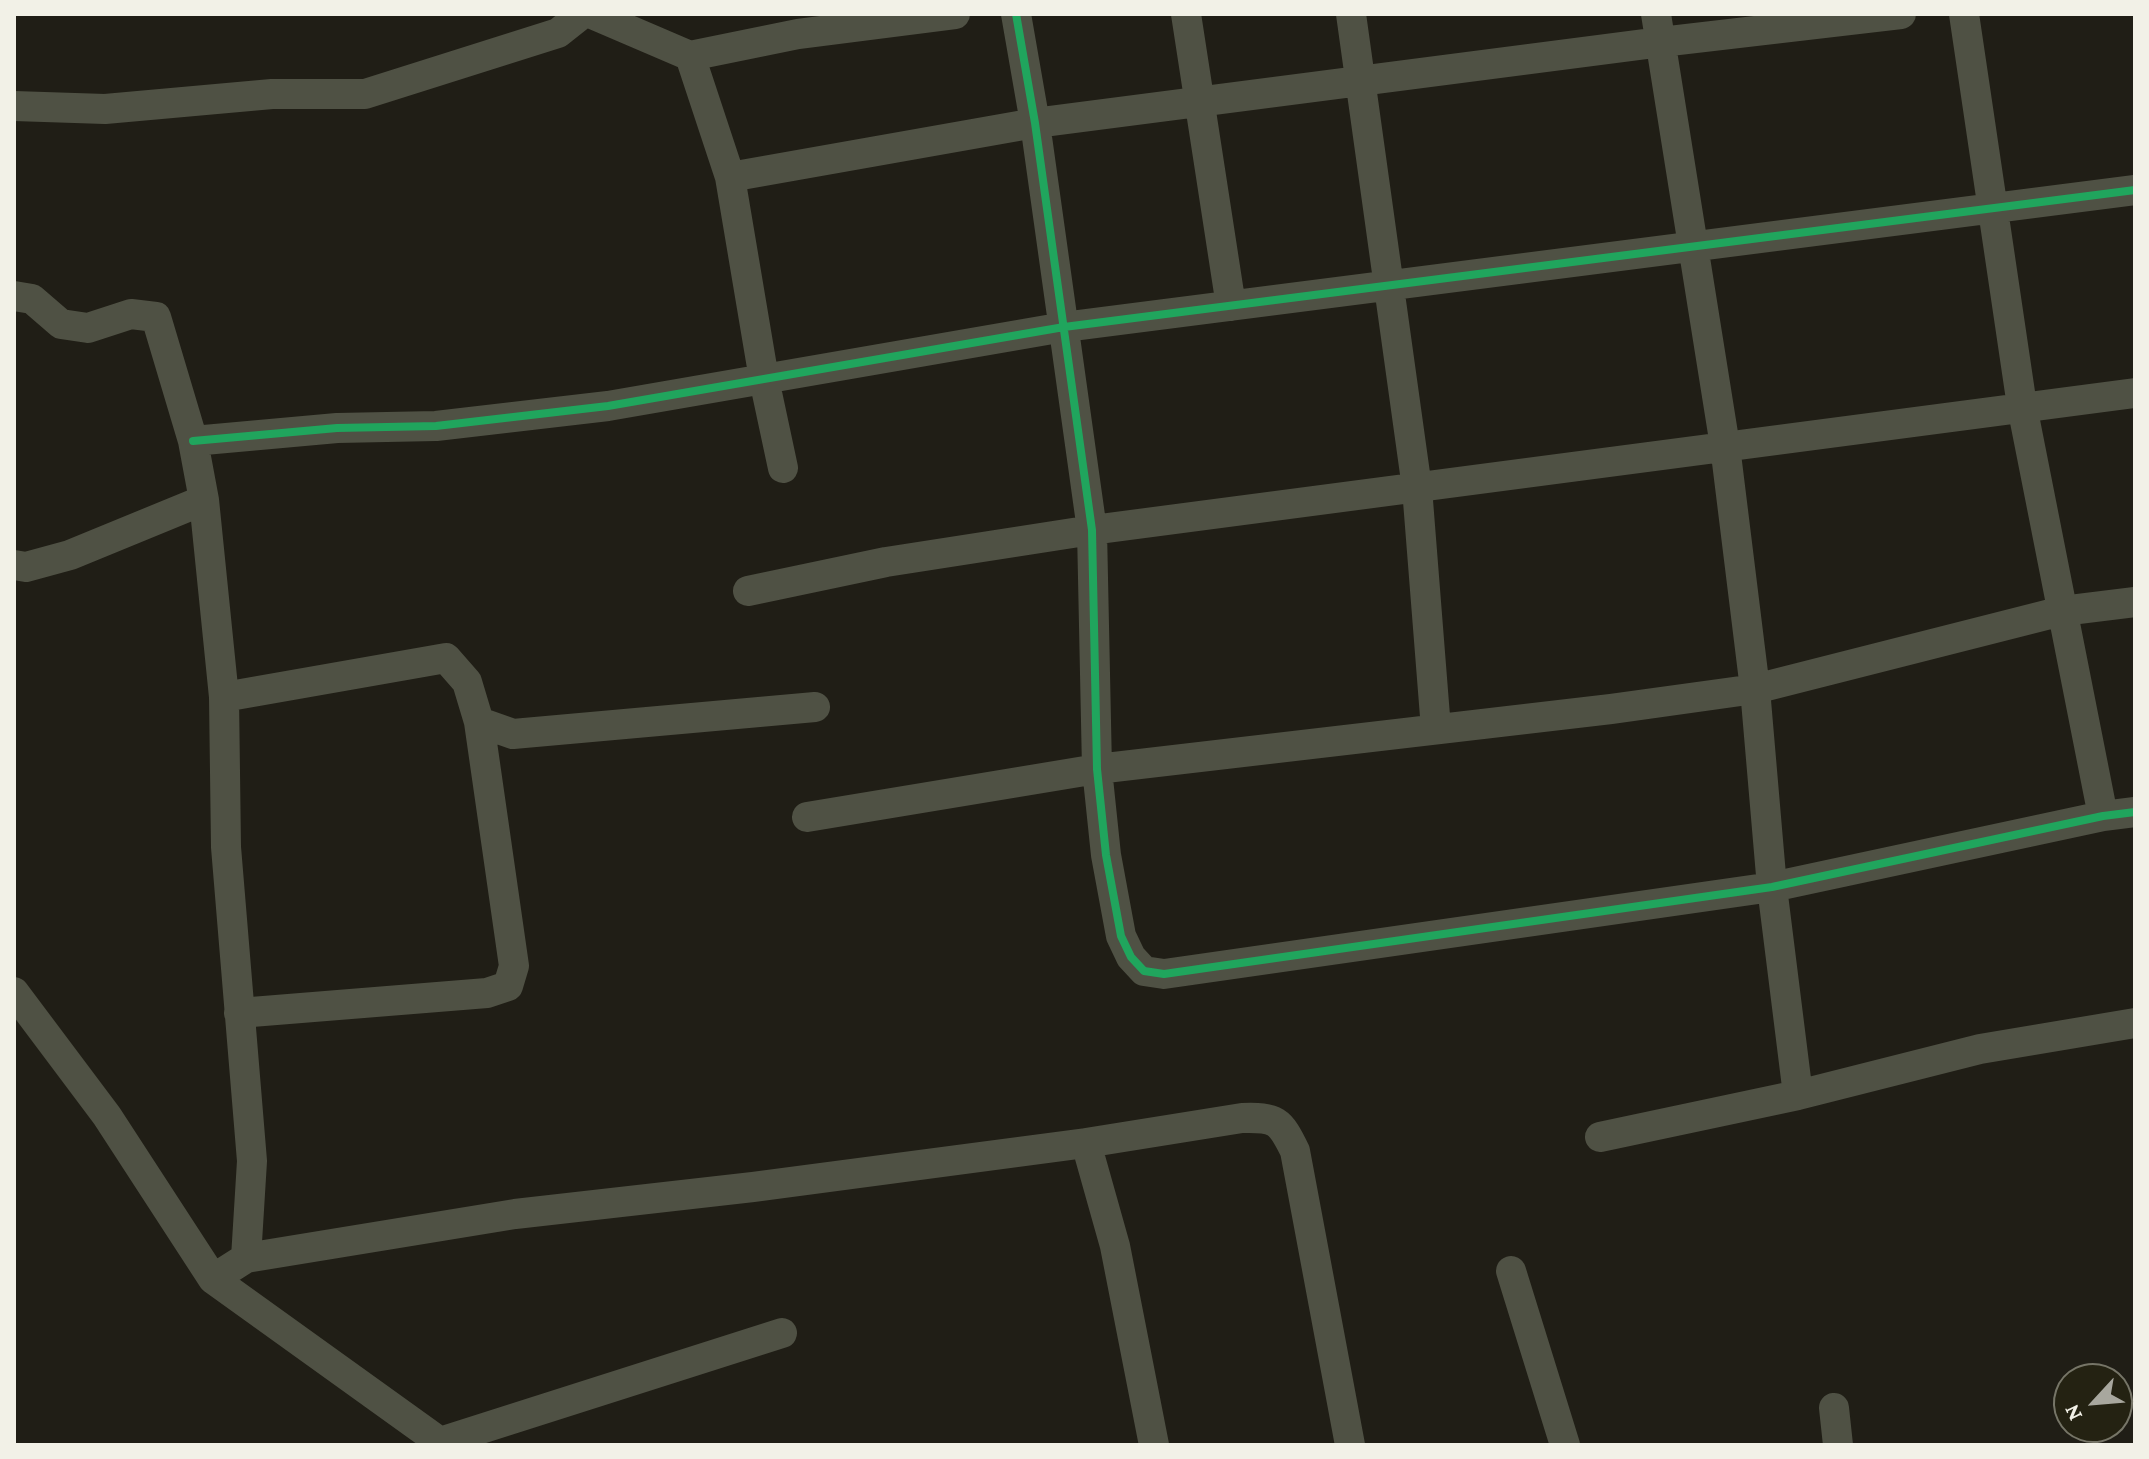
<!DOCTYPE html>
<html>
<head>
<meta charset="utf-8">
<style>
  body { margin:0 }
  #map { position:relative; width:2149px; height:1459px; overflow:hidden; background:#201e16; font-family:"Crimson Pro",serif }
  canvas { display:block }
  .frame { position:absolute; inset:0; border:16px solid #f2f1e7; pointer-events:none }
  .north { position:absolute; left:2053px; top:1363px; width:80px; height:80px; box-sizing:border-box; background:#242212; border:2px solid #767567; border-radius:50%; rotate:244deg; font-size:22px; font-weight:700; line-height:32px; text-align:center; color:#f2f1e7 }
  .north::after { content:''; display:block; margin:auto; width:28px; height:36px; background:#a8a79e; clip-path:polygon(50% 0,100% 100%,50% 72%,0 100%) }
</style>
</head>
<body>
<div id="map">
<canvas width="2149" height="1459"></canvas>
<div class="frame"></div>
<div class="north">N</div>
</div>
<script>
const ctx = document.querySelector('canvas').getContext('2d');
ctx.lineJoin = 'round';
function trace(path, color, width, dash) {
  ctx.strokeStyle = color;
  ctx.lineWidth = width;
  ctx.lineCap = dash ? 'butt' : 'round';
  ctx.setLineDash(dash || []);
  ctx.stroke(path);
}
const street = new Path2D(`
  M592,14L690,56L798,34L955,14
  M1016,14L1035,123L1092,530L1097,769L1106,855L1121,936L1131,957L1144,971L1164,974L1772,887L2103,816L2135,812
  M1186,14L1231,306
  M1351,14L1417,488L1436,729
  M1656,14L1725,446L1755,689L1772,887L1798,1095
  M1964,14L2022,406L2103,816
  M690,56L730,177L764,379L783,468
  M14,106L105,109L272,94H365L558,33L582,14
  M730,177L1035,123L1661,42L1901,14
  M14,296L32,299L61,324L88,328L131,314L156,317L193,441L204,500L224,697L226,847L252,1161L246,1258L213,1279
  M193,441L337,428L436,426L608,406L1064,327L2135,190
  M14,565L26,567L70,555L204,500
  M748,591L886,562L1092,530L2135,393
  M224,697L446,658L467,682L479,722L513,734L815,707
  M807,817L1097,769L1611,709L1755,689L2062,611L2135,602
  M14,992L107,1116L213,1279L444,1445
  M239,1013L487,993L508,986L514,966L479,722
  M1600,1137L1798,1095L1980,1049L2135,1023
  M1086,1143L1242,1118C1276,1117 1280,1120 1295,1151L1350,1445
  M246,1258L515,1214L753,1187L1086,1143L1115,1246L1154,1445
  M1511,1271L1565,1445
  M1834,1408L1838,1445
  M440,1442L782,1333`);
const cycleway = new Path2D(`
  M1016,14L1035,123L1092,530L1097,769L1106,855L1121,936L1131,957L1144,971L1164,974L1772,887L2103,816L2135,812
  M193,441L337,428L436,426L608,406L1064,327L2135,190`);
trace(street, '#4f5144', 30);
trace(cycleway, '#20a55d', 8);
</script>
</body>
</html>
